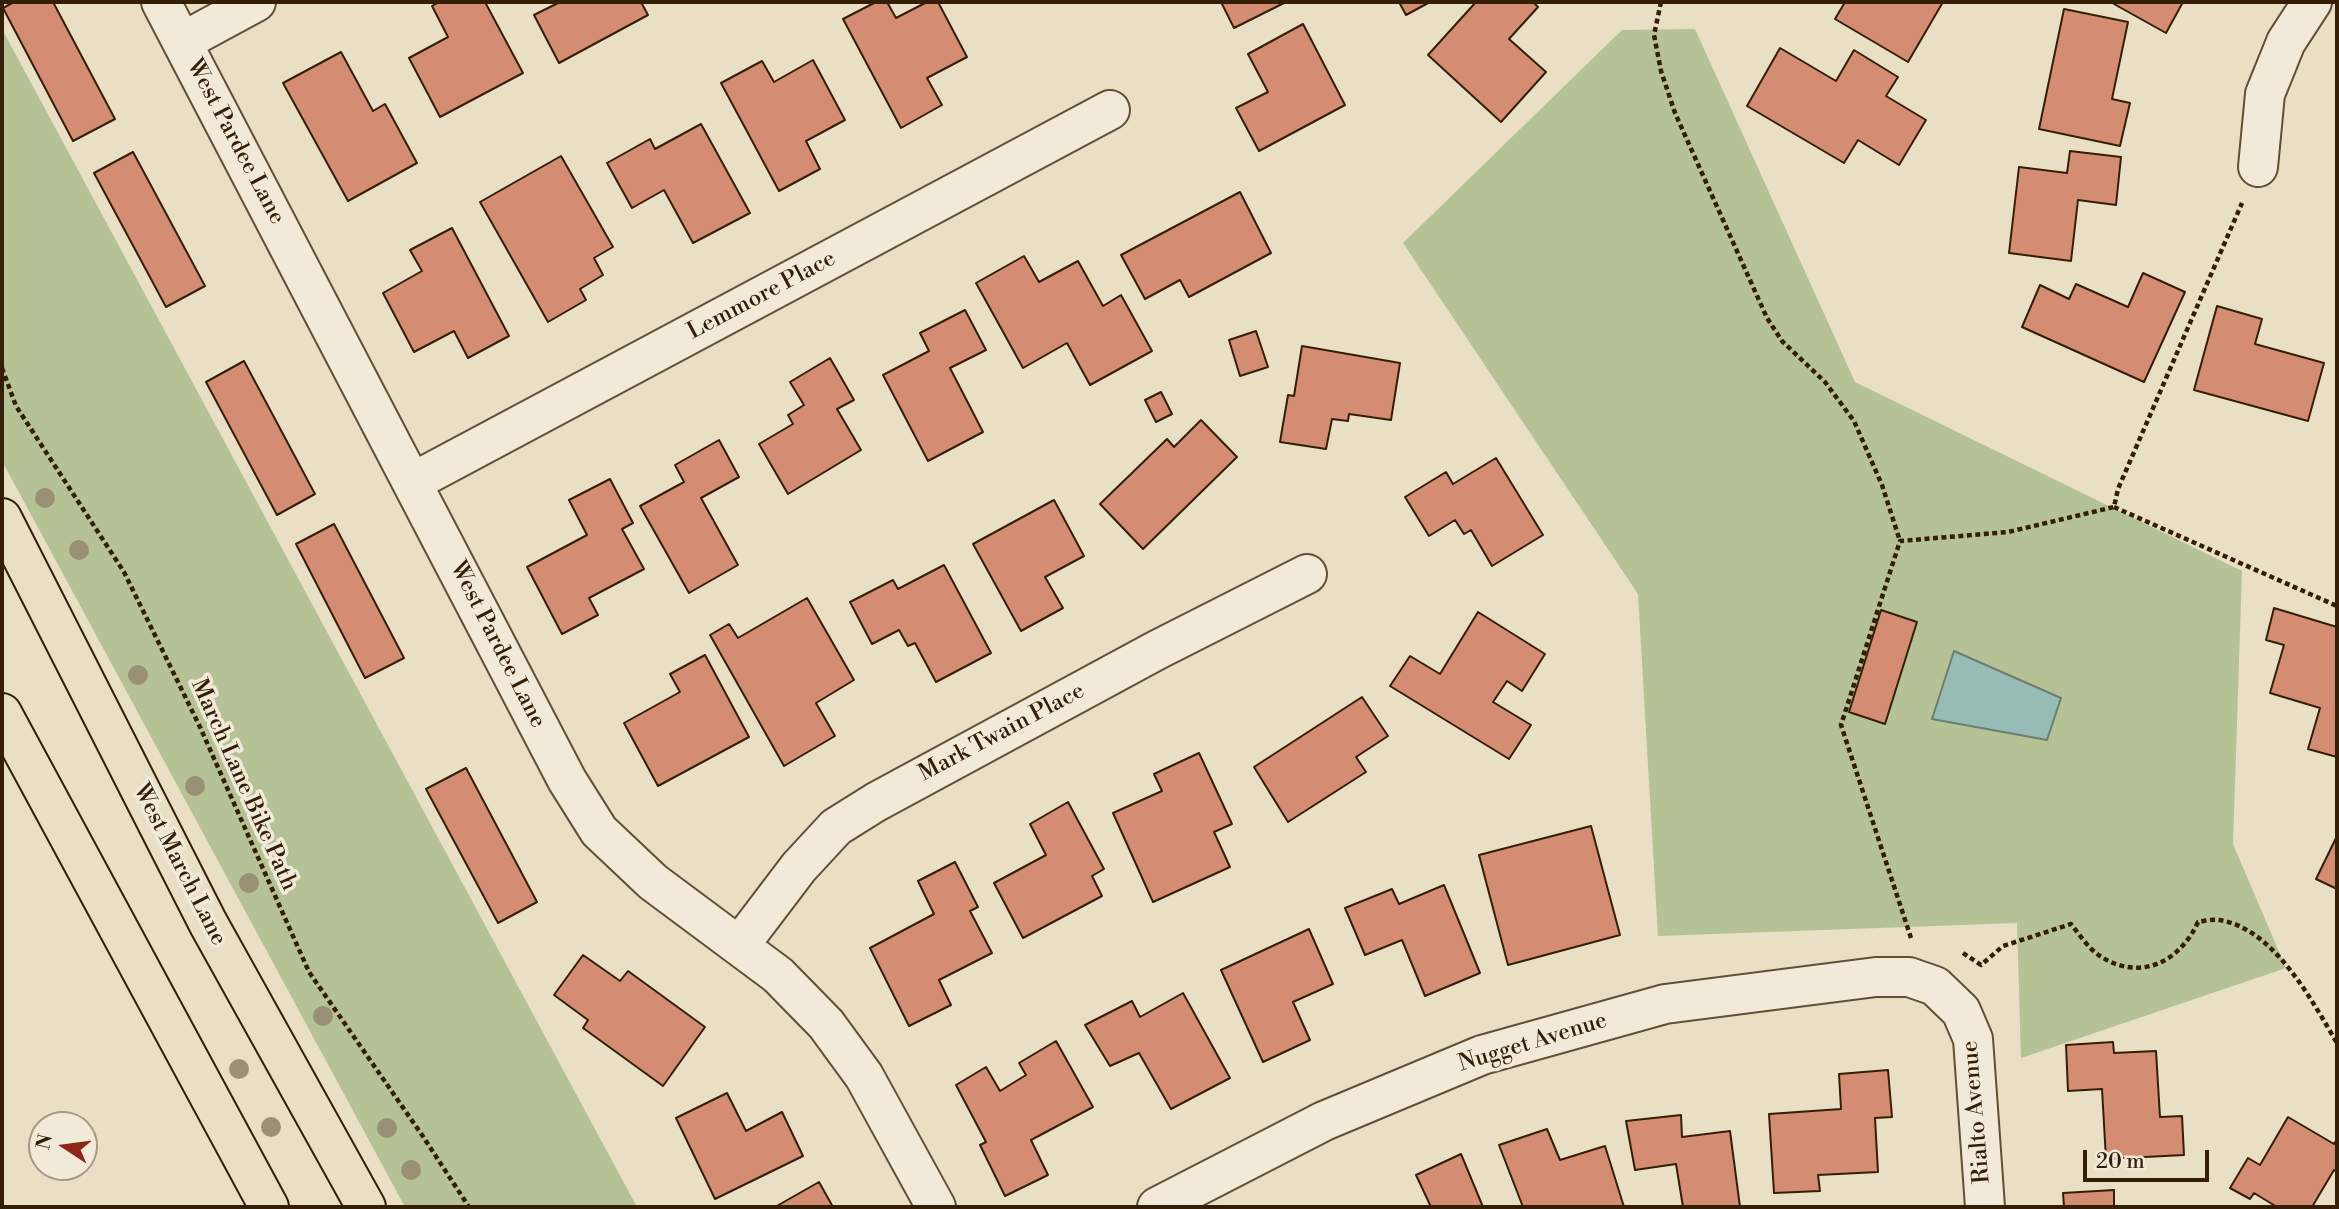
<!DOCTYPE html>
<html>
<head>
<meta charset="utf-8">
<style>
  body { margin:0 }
  #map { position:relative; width:2339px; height:1209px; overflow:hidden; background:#e9dfc5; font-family:"Libre Bodoni",serif }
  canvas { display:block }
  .frame { position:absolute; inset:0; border:4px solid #341f06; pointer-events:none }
  .north { position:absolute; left:28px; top:1111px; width:70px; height:70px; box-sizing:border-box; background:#f1ead9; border:2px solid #a59985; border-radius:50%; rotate:283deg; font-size:19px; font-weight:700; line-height:28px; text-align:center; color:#341f06 }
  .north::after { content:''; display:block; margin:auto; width:24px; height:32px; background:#8f2418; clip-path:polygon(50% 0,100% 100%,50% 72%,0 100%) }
  .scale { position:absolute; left:2083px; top:1150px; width:126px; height:32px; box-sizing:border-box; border:4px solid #341f06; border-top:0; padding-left:9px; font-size:21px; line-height:24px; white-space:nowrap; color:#341f06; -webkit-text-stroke:5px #f1ead9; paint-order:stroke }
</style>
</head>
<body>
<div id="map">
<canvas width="2339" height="1209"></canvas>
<div class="frame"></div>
<div class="north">N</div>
<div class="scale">20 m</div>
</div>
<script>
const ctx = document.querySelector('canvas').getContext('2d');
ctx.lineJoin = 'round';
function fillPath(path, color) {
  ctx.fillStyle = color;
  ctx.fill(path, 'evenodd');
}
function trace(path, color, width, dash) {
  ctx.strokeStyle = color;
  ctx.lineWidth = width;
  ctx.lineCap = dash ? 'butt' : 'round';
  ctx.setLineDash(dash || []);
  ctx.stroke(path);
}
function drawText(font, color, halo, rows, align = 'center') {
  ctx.font = font + ' "Libre Bodoni",serif';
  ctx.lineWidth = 7;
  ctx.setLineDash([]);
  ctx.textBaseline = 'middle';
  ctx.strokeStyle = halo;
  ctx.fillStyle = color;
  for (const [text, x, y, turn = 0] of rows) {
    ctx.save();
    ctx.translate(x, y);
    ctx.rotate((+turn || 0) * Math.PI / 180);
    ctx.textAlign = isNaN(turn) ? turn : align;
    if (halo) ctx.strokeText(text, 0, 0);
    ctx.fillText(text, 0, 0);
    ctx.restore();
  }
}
const green = new Path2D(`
  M2,29L637,1207H405L2,461Z
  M1695,29L1855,382L2242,571L2233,844L2286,968L2021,1058L2017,923L1658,936L1638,594L1403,243L1622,30Z`);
const water = new Path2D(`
  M1954,651L2061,698L2047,740L1932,719Z`);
const building = new Path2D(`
  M14,2H53L115,119L73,141L3,8Z
  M439,2H485L523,73L440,117L409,58L448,37L432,6Z
  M560,2H641L648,15L559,63L534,15Z
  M876,2H887L896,18L927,2H938L967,57L927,78L942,105L901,128L843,19Z
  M1221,2H1286L1234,28Z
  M1399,2H1430L1406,15Z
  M1476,2H1533L1538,7L1509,39L1546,72L1501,122L1428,55Z
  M1845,2H1943L1908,62L1835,19Z
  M2115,2H2183L2166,33L2114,4Z
  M2064,9L2128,22L2112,99L2130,103L2120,146L2039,129Z
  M1303,24L1345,105L1259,151L1236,108L1268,92L1248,54Z
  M1780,48L1836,81L1854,50L1898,77L1886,96L1926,120L1899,165L1858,140L1844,163L1747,106Z
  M341,52L373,111L385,104L417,163L348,201L283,83Z
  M813,60L845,120L806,141L820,169L779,191L721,83L762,61L774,82Z
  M701,124L750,213L693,243L664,190L632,208L607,163L650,139L655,149Z
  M2070,151L2121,157L2116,205L2078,200L2071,261L2009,253L2019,167L2067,173Z
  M133,152L205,286L166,307L94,173Z
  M561,156L613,247L594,258L603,275L580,289L586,300L548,322L480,202Z
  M1240,192L1271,253L1189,297L1180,280L1145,299L1121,255Z
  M452,228L509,336L468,358L454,331L414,352L383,293L422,271L410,250Z
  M1024,256L1039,282L1078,261L1103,306L1121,295L1152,351L1090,385L1067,343L1023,368L976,283Z
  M2143,273L2185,292L2144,382L2022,327L2040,285L2069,299L2076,284L2128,307Z
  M2217,306L2262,319L2255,344L2324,363L2308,421L2194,390Z
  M965,310L986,350L950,368L983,432L928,461L883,375L929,351L920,333Z
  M1256,331L1268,367L1240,376L1229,340Z
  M1302,346L1400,363L1391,420L1349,414L1348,421L1332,419L1326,449L1280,442L1288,395L1294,396Z
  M830,358L854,400L837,409L861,450L788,494L759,444L793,424L788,415L804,405L790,382Z
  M244,361L315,494L277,515L206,382Z
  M1161,392L1172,414L1156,422L1145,400Z
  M1201,420L1237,457L1143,549L1100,504L1167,439L1174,447Z
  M719,440L739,477L701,498L738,565L689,593L640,506L684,482L675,465Z
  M1496,458L1543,535L1492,566L1471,530L1464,534L1455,520L1429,536L1405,497L1446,472L1453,484Z
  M610,479L633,523L622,529L644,569L589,598L598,615L562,634L527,567L587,535L569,500Z
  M1054,500L1084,556L1045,577L1063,608L1021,631L973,544Z
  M334,524L404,658L365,678L296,544Z
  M944,565L991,653L936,682L915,643L908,646L899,630L872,644L850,602L893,580L898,589Z
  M807,598L854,680L816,703L835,736L784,766L710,635L729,624L738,638Z
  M2274,608L2337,627V757L2308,749L2320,708L2270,693L2284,645L2266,640Z
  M1881,610L1917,622L1885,724L1849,712Z
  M1478,612L1545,654L1522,691L1507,681L1493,702L1531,725L1509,759L1390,686L1410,656L1440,674Z
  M705,655L749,737L658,786L624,723L680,692L670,674Z
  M1362,697L1388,736L1356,757L1366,772L1288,822L1254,767Z
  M1199,753L1232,824L1214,832L1230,867L1153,902L1113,813L1162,791L1154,774Z
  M466,768L537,902L498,923L426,789Z
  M1068,802L1104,869L1092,876L1102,896L1023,938L994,883L1046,855L1030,824Z
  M1591,826L1620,935L1508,965L1479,855Z
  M2337,836V889L2316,879Z
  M955,862L978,907L970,911L992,953L939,980L951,1005L909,1026L870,948L934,914L918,881Z
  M1444,885L1480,973L1425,996L1402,940L1365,955L1345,908L1392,889L1399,904Z
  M1309,929L1333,984L1293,1002L1310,1040L1263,1062L1221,970Z
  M583,955L620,981L628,971L705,1027L663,1086L583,1028L588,1020L554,995Z
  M1183,993L1230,1078L1171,1109L1139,1053L1110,1066L1085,1025L1132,1001L1140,1017Z
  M1056,1041L1093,1107L1031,1140L1048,1175L1005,1196L980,1145L986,1142L956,1085L986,1067L1000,1091L1026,1075L1019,1063Z
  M2113,1042L2114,1053L2156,1051L2160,1117L2182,1116L2184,1155L2106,1159L2102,1089L2068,1091L2066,1045Z
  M1888,1070L1892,1117L1875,1118L1878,1172L1818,1175L1820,1191L1774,1193L1769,1114L1841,1109L1839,1074Z
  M727,1093L746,1131L782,1112L803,1156L715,1199L676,1118Z
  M1681,1115L1682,1137L1730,1131L1740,1207H1683L1676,1164L1635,1170L1626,1121Z
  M2288,1117L2334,1144L2337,1139V1172L2334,1170L2312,1207H2277L2254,1193L2250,1199L2230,1188L2248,1158L2260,1165Z
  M1547,1129L1560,1160L1605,1146L1624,1207H1523L1499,1145Z
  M1461,1154L1483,1207H1431L1416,1175Z
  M819,1182L833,1207H775Z
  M2114,1190V1207H2064L2063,1193Z`);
const path = new Path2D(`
  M1661,2L1654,35L1661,71L1675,113L1767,318L1782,341L1825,382L1854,421L1882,485L1900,541
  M2,368L16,406L124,572L200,727L309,972L422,1135L469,1207
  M2114,507L2337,606
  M1911,938L1841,725L1900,541L2008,532L2114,507L2118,489L2242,203
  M1963,953L1981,965L2003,946L2071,924C2079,934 2089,949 2100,956C2140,982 2180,962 2198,922C2204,921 2213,919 2219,920C2274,928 2312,1001 2337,1043`);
const street = new Path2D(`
  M161,2L567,780L599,831L653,882L778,975L826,1024L864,1076L936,1207
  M182,42L256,2
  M2258,167L2265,94L2286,42L2312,2
  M413,482L1110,110
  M739,946L799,867L836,827L876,802L1157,650L1307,574
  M1157,1207L1324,1121L1482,1055L1665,1004L1876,977H1909L1935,986L1961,1011L1973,1039L1985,1207`);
const primary = new Path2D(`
  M2,518L208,923L366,1207
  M2,713L269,1207`);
const trees = [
  [45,498],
  [79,550],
  [138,675],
  [195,786],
  [249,883],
  [323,1016],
  [239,1069],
  [271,1127],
  [387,1128],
  [411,1170]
];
const streetNames = [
  ["West Pardee Lane",235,142,62],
  ["Lemmore Place",762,296,-28],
  ["West Pardee Lane",497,645,63],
  ["Mark Twain Place",1002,733,-28],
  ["March Lane Bike Path",243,785,66],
  ["West March Lane",179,865,63],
  ["Nugget Avenue",1533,1043,-17],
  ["Rialto Avenue",1977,1112,-95]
];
fillPath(green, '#b4c296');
fillPath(water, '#97bcb5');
trace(water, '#6f7d6f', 2);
fillPath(building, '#d48c73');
trace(building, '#341f06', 2);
trace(street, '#614f36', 42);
trace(primary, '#341f06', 42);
trace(path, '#341f06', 4.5, [5, 3.5]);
trace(street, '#f1ead9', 38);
trace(primary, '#e9dfc5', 38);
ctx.fillStyle = '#9a9074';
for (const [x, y] of trees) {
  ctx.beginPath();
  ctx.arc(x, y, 10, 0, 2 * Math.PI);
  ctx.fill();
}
drawText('23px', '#341f06', '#f1ead9', streetNames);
</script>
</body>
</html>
